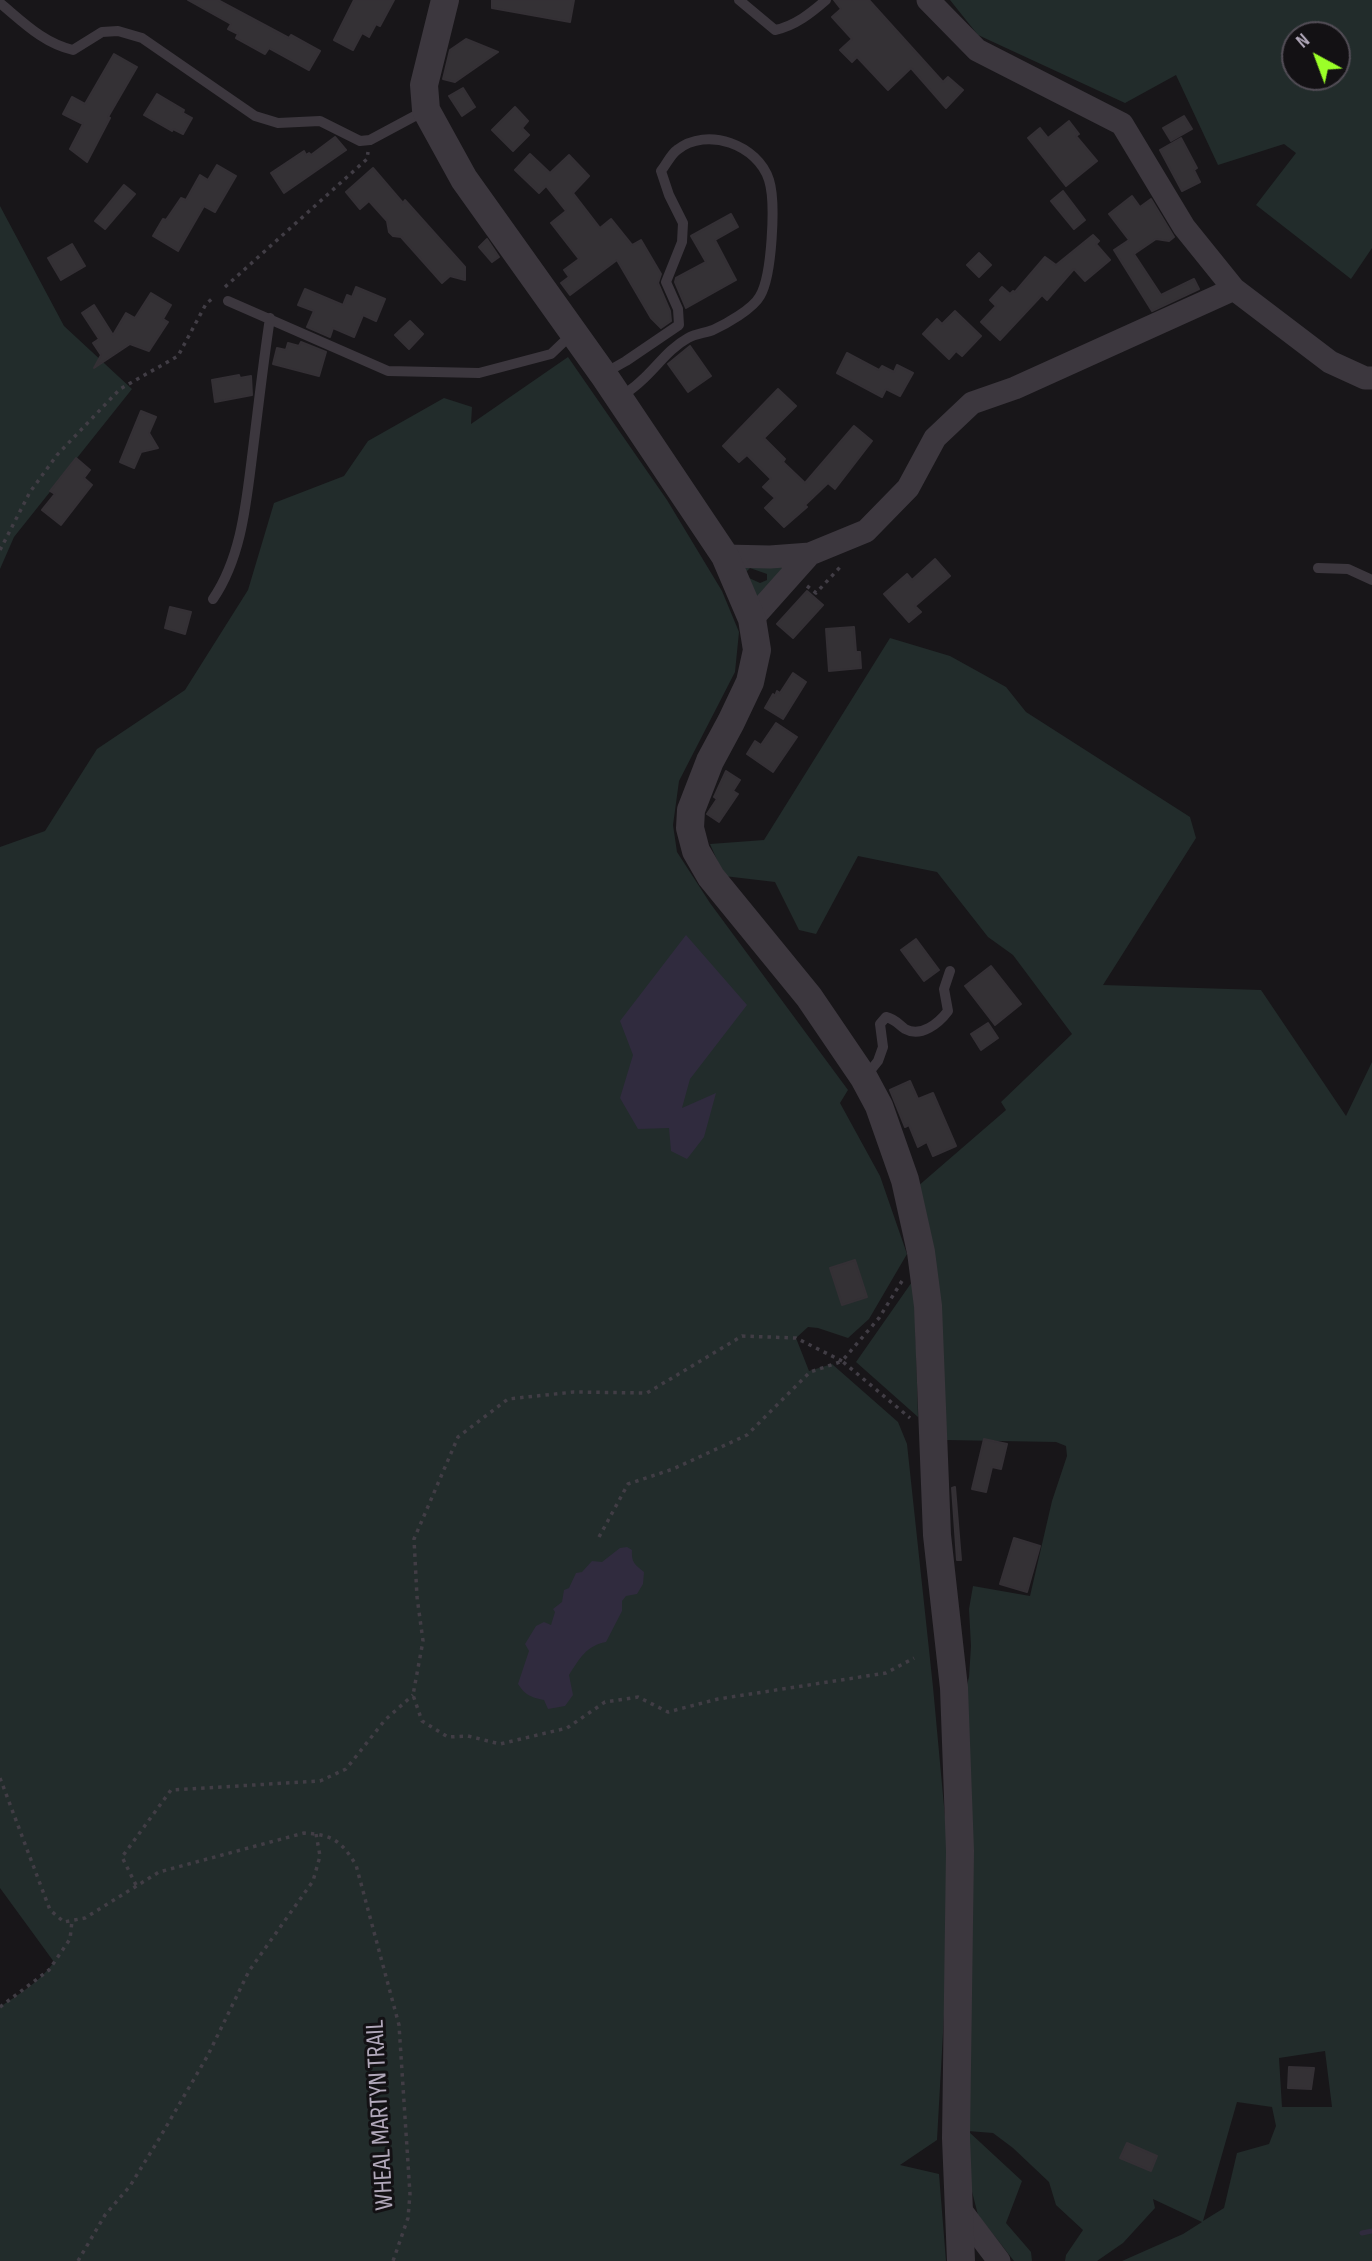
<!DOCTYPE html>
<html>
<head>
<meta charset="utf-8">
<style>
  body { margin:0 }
  #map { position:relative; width:1372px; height:2261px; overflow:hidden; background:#181619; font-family:"Sofia Sans Condensed",sans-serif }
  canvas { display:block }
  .north { position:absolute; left:1281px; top:21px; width:70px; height:70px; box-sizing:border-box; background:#131114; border:2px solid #524d56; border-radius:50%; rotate:319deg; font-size:19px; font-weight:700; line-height:28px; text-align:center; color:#b1a8ba }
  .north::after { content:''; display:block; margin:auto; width:24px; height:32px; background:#9bff28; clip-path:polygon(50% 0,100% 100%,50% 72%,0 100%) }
</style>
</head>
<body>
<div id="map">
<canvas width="1372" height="2261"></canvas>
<div class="north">N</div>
</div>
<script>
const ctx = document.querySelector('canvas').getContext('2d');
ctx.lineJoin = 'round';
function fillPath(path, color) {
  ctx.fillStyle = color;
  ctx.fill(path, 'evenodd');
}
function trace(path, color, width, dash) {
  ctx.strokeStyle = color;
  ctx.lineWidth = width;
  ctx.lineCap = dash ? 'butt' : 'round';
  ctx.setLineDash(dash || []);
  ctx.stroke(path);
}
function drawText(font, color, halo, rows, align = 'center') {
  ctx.font = font + ' "Sofia Sans Condensed",sans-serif';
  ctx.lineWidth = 6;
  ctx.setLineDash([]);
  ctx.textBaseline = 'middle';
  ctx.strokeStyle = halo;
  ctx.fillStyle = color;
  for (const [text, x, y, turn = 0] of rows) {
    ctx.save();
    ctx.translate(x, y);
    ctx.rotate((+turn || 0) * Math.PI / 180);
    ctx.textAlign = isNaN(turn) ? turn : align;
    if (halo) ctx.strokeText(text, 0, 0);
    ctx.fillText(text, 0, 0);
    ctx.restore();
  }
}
const green = new Path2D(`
  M950,0H1372V248L1351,279L1256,205L1296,153L1284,144L1218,165L1176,75L1125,103L978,35ZM1295,35H1337V77H1295Z
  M0,206L64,326L132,389L14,537L0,569Z
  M568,357L667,500L722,591L739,632L735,672L679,781L673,825L677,852L710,903L848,1090L840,1103L880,1176L907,1254L869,1319L848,1338L818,1328L808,1327L796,1338L809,1371L832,1364L898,1422L907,1444L933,1687L950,1871L949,1926L937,2140L900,2165L939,2174L946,2261H0V2007C19,1994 41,1981 54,1962L0,1888V847L45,831L97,749L185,690L248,590L274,503L344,476L368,441L444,398L472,407L471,424Z
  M740,565H786L757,601ZM750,568L767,574V580L760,583L749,578L746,572Z
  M890,638L950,656L1006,687L1026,712L1190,817L1196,838L1103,985L1261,990L1346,1116L1372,1062V2261H1122L1183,2234L1202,2222L1153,2199L1155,2208L1123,2243L1097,2261H1065L1066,2255L1083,2230L1056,2205L1049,2182L1013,2148L993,2133L968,2131L1022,2181L1006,2223L1031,2252L1032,2261H1014L978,2215L966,2168L971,1929L970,1808L963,1700L969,1677L971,1646L969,1609L973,1586L1030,1596L1052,1501L1067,1456L1066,1446L1056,1442L946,1440L942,1436L941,1352L934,1260L917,1187L1006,1110L1001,1102L1072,1034L1013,955L988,937L937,872L858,856L816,934L799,930L775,882L724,876L710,844L764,840ZM1325,2051L1332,2107H1282L1279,2058ZM1237,2102L1272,2107L1276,2126L1269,2144L1237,2153L1224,2208L1203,2221Z
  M914,1279L918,1417L856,1362Z`);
const water = new Path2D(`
  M686,935L747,1005L690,1079L682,1108L716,1093L704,1137L687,1159L671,1151L669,1128L638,1129L620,1098L633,1055L620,1021Z
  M627,1547L632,1550C631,1562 635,1565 644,1572L643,1584L637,1594L626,1596L622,1601V1611L606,1642C586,1646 580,1658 569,1675L573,1695L565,1706L548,1709L544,1700C531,1697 526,1696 518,1684L529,1651L525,1644L536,1626L544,1622L551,1625L555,1612L553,1609L562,1602L564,1590L569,1588L576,1573L582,1572L592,1561L602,1562L620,1548Z`);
const stream = new Path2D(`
  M1362,2233L1372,2231`);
const building = new Path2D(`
  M188,0H218L289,38L291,35L320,51L309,70L269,48L265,54L236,38L238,34L228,29L231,24Z
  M354,0H394L380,26L376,24L369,37L362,33L353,50L334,40Z
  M492,0H574L570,22L492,8Z
  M834,0H869L943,82L948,77L963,90L946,108L911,68L888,90L857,57L852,62L840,50L852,39L832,17L841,9Z
  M466,39L498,52L455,82L443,79L450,50Z
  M114,54L137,67L108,117L110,118L87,162L70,149L83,124L63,114L72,97L85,104Z
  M463,88L475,107L462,116L449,96Z
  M157,94L184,110L183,113L192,118L183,134L173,129L172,131L144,115Z
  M515,107L528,121L522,128L529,135L513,151L492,130Z
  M1184,116L1192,129L1171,141L1163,128Z
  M1069,121L1079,134L1076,136L1097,161L1066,186L1028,138L1040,128L1048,138Z
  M335,137L346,150L284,193L271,173L304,151L306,155L309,153L311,155Z
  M1181,138L1197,168L1194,170L1200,182L1182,191L1160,150Z
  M530,154L550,173L569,155L589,176L573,193L600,228L611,219L632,245L641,240L661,274L658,283L670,311L671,321L661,328L651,318L617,260L570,295L561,283L569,277L564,270L579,259L551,223L566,211L546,186L539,193L515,170Z
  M217,165L236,176L215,212L204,206L178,251L153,236L163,219L166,220L181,198L186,200L200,175L208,180Z
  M373,168L403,203L405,200L465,267V280L450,276L442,283L401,237L393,236L389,232L387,221L369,201L360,209L346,192Z
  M124,185L135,194L105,229L95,221Z
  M1063,191L1085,220L1074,229L1051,201Z
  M1132,196L1140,207L1151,199L1174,237L1169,241L1156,239L1134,254L1161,295L1194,279L1199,289L1152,311L1114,250L1129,240L1109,214Z
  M731,214L738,227L715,240L736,280L686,308L675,282L676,278L706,262L691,236Z
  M1093,235L1099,241L1096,244L1110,260L1085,281L1074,269L1047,300L1042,295L1000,340L981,322L996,306L990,300L1002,287L1010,294L1013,291L1015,292L1045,257L1056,265Z
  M487,239L499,257L492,262L479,247Z
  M72,244L85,266L61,280L48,258Z
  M979,253L991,265L979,277L967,265Z
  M356,287L385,299L376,321L363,315L354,337L333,328L330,337L307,327L314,311L298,305L305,289L343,305L347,295L352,297Z
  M151,293L171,305L163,319L168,322L149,351L130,344L94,368L101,355L93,343L99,339L82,313L94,305L113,335L126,313L135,318Z
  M955,311L981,336L962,356L956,351L949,359L923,334L937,319L942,324Z
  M410,321L423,334L409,349L395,335Z
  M301,342L326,352L319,376L273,364L277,348L286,350L288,343L299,346Z
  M690,346L711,376L688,392L668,364Z
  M847,353L879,370L882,366L894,372L897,365L913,373L900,396L886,389L882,397L837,373Z
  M239,375L240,378L251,376L252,395L215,402L212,380Z
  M778,389L796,406L764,438L785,459L783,462L805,483L854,426L872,441L835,489L828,483L805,505L807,507L784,527L765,508L775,498L763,487L771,479L747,455L739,462L723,446Z
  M141,411L156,417L149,433L158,448L141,452L134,468L120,462Z
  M76,458L90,470L84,478L92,485L61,525L42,510L55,494L50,491Z
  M935,559L950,576L915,606L921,612L909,622L884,594L907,574L912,580Z
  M807,591L823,605L793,638L777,624Z
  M170,607L191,612L185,634L165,628Z
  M854,627L856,652H860L861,668L829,671L826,629Z
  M793,673L806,682L783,719L765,708L773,694L775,696L777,691L780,693Z
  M776,723L797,737L773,772L747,754L755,741L761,745Z
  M726,771L740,780L733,791L738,794L719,822L707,814L717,799L714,797Z
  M916,939L939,970L924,981L901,950Z
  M991,966L1021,1004L995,1025L965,986Z
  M988,1023L998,1038L981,1050L971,1034Z
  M910,1081L918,1099L933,1093L956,1146L933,1156L927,1142L918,1147L909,1125L905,1127L890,1090Z
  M855,1260L867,1297L842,1305L830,1268Z
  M984,1439L1007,1444L1001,1469L992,1467L986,1492L972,1489Z
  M955,1487L961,1560H957L952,1488Z
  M1014,1538L1040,1546L1027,1592L1000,1584Z
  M1289,2067L1314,2068L1311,2089L1288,2088Z
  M1127,2143L1157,2156L1151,2171L1120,2158Z`);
const path = new Path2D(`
  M225,287L367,159L368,152
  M0,550L30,492L57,455L120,389L178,356L206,304L214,297
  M807,586L816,593L843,564
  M902,1281L879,1318L842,1361L910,1418
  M842,1361L796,1338L742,1336L647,1393L574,1392L508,1399L458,1437L414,1539L417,1597L423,1641L413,1695L422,1721L448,1737L468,1736L500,1744L567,1728L605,1702L638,1697L668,1712L718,1699L886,1673L914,1658
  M599,1537L628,1484L673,1469L747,1435L810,1372L840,1362
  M0,1778L50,1910L64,1922L85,1918L159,1872L304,1833C334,1835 341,1841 356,1865L399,2025L410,2194L408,2218L393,2261
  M136,1885L122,1857L171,1790L320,1781L346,1769L385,1720L413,1695
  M0,2007L49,1970L70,1939L72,1921
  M78,2261L105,2215L130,2186L159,2139L208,2055L249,1971L313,1881L320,1856L316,1834`);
const service = new Path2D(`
  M739,0L775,30C795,26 811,13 826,0
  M0,3C23,22 43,43 73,50L102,32L118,31L142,38L255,116L278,123L320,121L360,141L370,140L426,110
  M228,301L388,371L479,373L551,354L572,334
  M603,374L626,361L679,325L678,309L666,282L682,242L683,223L669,195L661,171C666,165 671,154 677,150C707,126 758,145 769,180C776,202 772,276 760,296C753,309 726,324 713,330C705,333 695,334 688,338C668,349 657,367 641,381C635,387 627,392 620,398
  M1318,568L1348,569L1372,580
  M213,599C241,558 246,505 252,457C258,410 263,364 270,318
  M866,1076L878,1061L883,1047L880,1024L886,1017C895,1019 898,1024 905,1029C921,1038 939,1023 948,1011L944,989L950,971`);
const minor = new Path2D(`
  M928,0L977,50L1122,124L1184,227L1234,289L1330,362L1365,378H1372
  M725,556L770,557L810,554L866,531L908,488L935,438L972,403L1015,388L1234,289
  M752,619L810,554
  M959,2208L999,2261`);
const tertiary = new Path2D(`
  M445,0L424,85L426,110L464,179L603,374L725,556L752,619L757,650L750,682L731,722L710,761L691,810L690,828L696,851L711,877L809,997L864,1078L879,1106L905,1180L921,1252L928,1306L937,1535L954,1688L960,1851L956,2138L961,2261`);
const streetNames = [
  ["WHEAL MARTYN TRAIL",381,2115,-93]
];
fillPath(green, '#222c2b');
fillPath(water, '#302b3e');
trace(stream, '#302b3e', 5);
fillPath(building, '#343135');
trace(building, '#343035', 2);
trace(path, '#413d45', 3.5, [3.5, 5]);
trace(service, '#3c373e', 10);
trace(minor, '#3c373e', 23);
trace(tertiary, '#3c373e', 28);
drawText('26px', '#b1a8ba', '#131114', streetNames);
</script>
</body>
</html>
